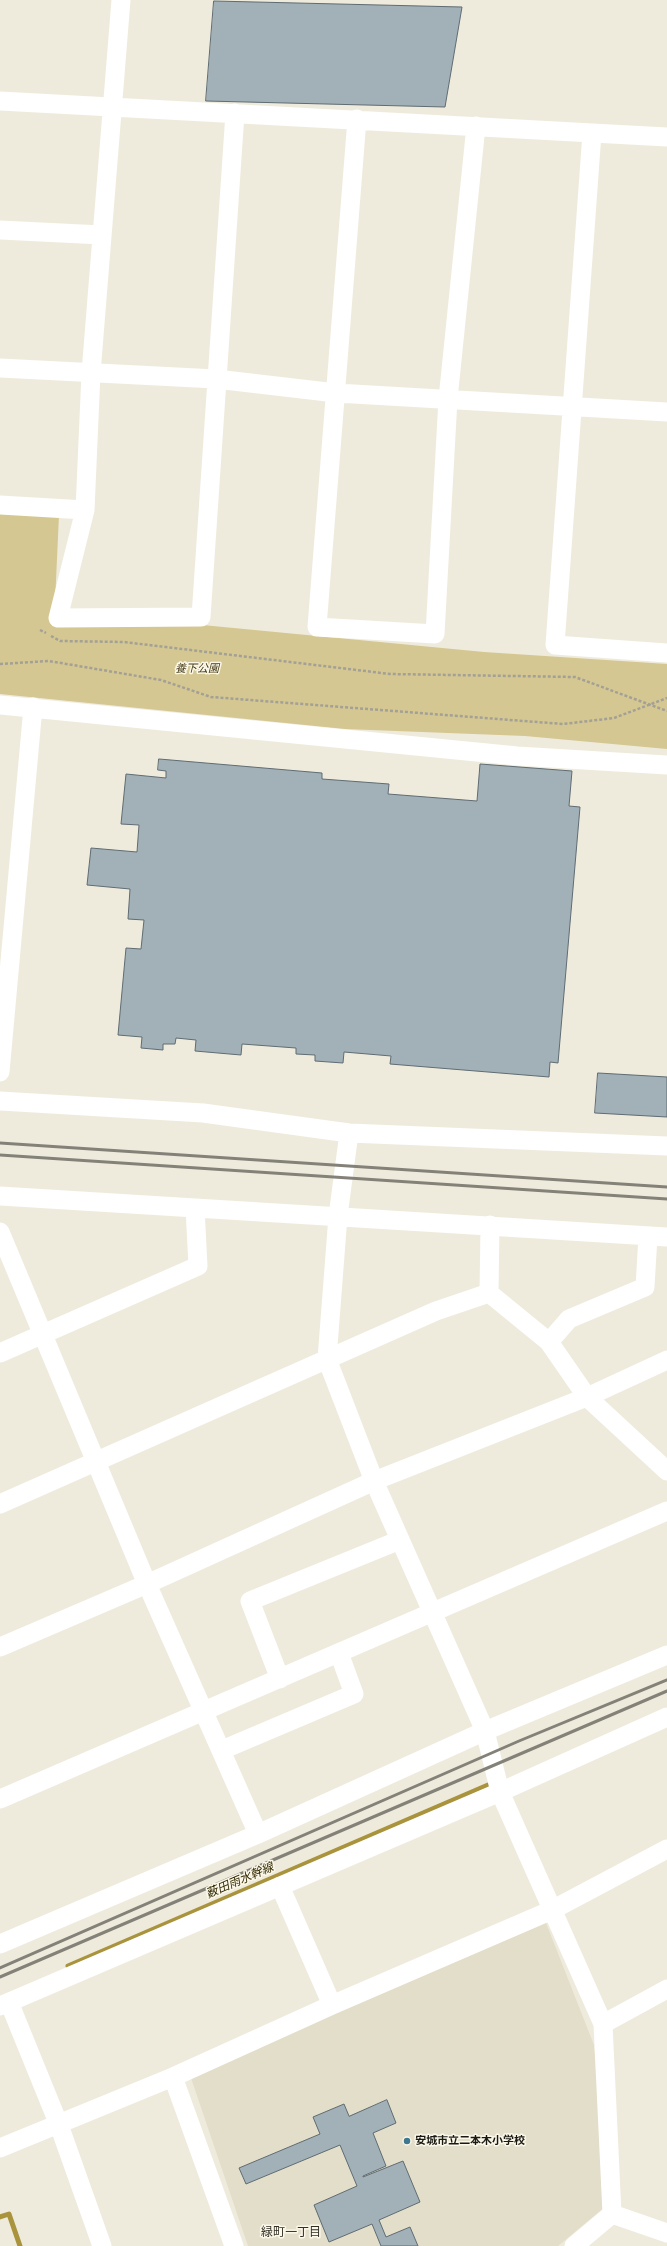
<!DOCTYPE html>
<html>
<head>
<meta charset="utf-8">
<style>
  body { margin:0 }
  canvas { display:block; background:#eeeadc }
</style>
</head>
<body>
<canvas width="667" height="2246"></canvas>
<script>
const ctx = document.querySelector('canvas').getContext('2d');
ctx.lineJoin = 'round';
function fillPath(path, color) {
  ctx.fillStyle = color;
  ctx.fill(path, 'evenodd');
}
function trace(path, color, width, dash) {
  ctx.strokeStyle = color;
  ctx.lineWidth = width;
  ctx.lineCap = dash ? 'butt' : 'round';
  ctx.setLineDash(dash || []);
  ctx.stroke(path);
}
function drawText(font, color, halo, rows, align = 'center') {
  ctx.font = font + ' "Times New Roman","Noto Sans JP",serif';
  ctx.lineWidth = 3;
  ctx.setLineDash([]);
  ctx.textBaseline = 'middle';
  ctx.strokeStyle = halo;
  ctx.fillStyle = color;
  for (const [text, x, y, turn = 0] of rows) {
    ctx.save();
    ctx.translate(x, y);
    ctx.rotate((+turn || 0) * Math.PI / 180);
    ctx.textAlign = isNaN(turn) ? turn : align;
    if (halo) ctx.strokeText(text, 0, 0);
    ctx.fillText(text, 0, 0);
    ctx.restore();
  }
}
const built = new Path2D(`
  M546,1923L594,2045L606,2206L558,2246H248L190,2075Z`);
const green = new Path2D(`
  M0,514L59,515L54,624H192L484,652L667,664V749L525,736L345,729L0,694Z`);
const stream = new Path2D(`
  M68,1966L488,1785
  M0,2217L9,2214L20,2246`);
const building = new Path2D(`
  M214,1L462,7L445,107L206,101Z
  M159,759L322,773V779L389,784L388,794L477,801L480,764L572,771L569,806L580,807L558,1063L550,1062L549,1077L390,1064L391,1056L344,1052L343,1063L315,1061V1055L296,1054V1048L242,1044L241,1055L195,1051L196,1040L176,1038L175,1044H163V1050L141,1048L142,1037L118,1035L126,948L141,949L144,920L128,919L130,889L87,885L91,848L137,852L139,825L121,824L126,774L166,778V771L158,770Z
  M598,1073L667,1077V1117L595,1113Z
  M387,2100L396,2123L373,2133L386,2166L363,2176V2177L403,2161L420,2202L379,2220L386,2237L410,2227L418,2246H381L372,2224L329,2242L314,2205L357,2186L340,2145L246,2184L239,2168L320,2134L313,2117L344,2104L349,2116Z`);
const path = new Path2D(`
  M40,630L46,633
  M51,636L60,641L124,642L390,674L575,677L667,711
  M0,664L49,661L161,680L211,697L563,724L614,718L667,698`);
const minor = new Path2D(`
  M121,0L91,373L85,510L58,618L201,617L235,113
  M0,101L667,137
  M357,119L317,627L435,634L448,399L476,126
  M592,133L555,645L667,653
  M0,230L102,235
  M0,368L216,379L336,393L667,412
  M0,505L85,510
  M0,705L517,756L667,765
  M0,1072L33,707
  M0,1101L203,1113L349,1133L667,1146
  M349,1133L338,1216L327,1359L374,1481L485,1731L500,1792L603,2024L612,2214
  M0,1196L667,1237
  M0,1232L147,1584L258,1834
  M489,1293L549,1342L587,1397L667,1471
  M489,1293L490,1225
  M549,1342L569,1319L645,1287L648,1236
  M0,1353L198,1266L195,1208
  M0,1504L436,1311L489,1293
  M0,1647L147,1584L374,1481L587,1397L667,1360
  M280,1679L250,1601L400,1540
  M222,1750L354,1694L339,1653
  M0,1799L667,1511
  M280,1886L332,2005
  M0,1944L258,1834L485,1731L667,1655
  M9,2002L59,2125L102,2246
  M0,2006L500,1792L667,1717
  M603,2024L667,1989
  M173,2077L234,2246
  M0,2148L173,2077L332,2005L552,1910L667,1849
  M612,2214L667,2233
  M574,2246L612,2214`);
const rail = new Path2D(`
  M0,1143L667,1187
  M0,1155L667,1199
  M0,1968L519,1741L667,1680
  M0,1977L667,1691`);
const markers = [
  [407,2141,4,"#3d7790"]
];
const parkNames = [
  ["養下公園",197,669]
];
const poiNames = [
  ["安城市立二本木小学校",415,2141]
];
const waterNames = [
  ["薮田雨水幹線",240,1881,-23]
];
const neighbourhoodNames = [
  ["緑町一丁目",291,2233]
];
fillPath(built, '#e3dec9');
fillPath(green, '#d5c792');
trace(stream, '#a9933c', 5);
fillPath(building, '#a2b0b7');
trace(building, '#5f6c72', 1);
trace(path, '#a3a095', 2.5, [3, 2]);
trace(minor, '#fff', 19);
trace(rail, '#848278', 3);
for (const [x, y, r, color] of markers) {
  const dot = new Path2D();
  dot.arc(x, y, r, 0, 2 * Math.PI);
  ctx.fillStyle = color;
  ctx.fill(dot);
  trace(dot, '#fbf8ea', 1.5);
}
drawText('italic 11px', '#453b16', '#fbf8ea', parkNames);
drawText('bold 11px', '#191813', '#fbf8ea', poiNames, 'left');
drawText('italic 12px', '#342b04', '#fbf8ea', waterNames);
drawText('12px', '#312e24', '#fbf8ea', neighbourhoodNames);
</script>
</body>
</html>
